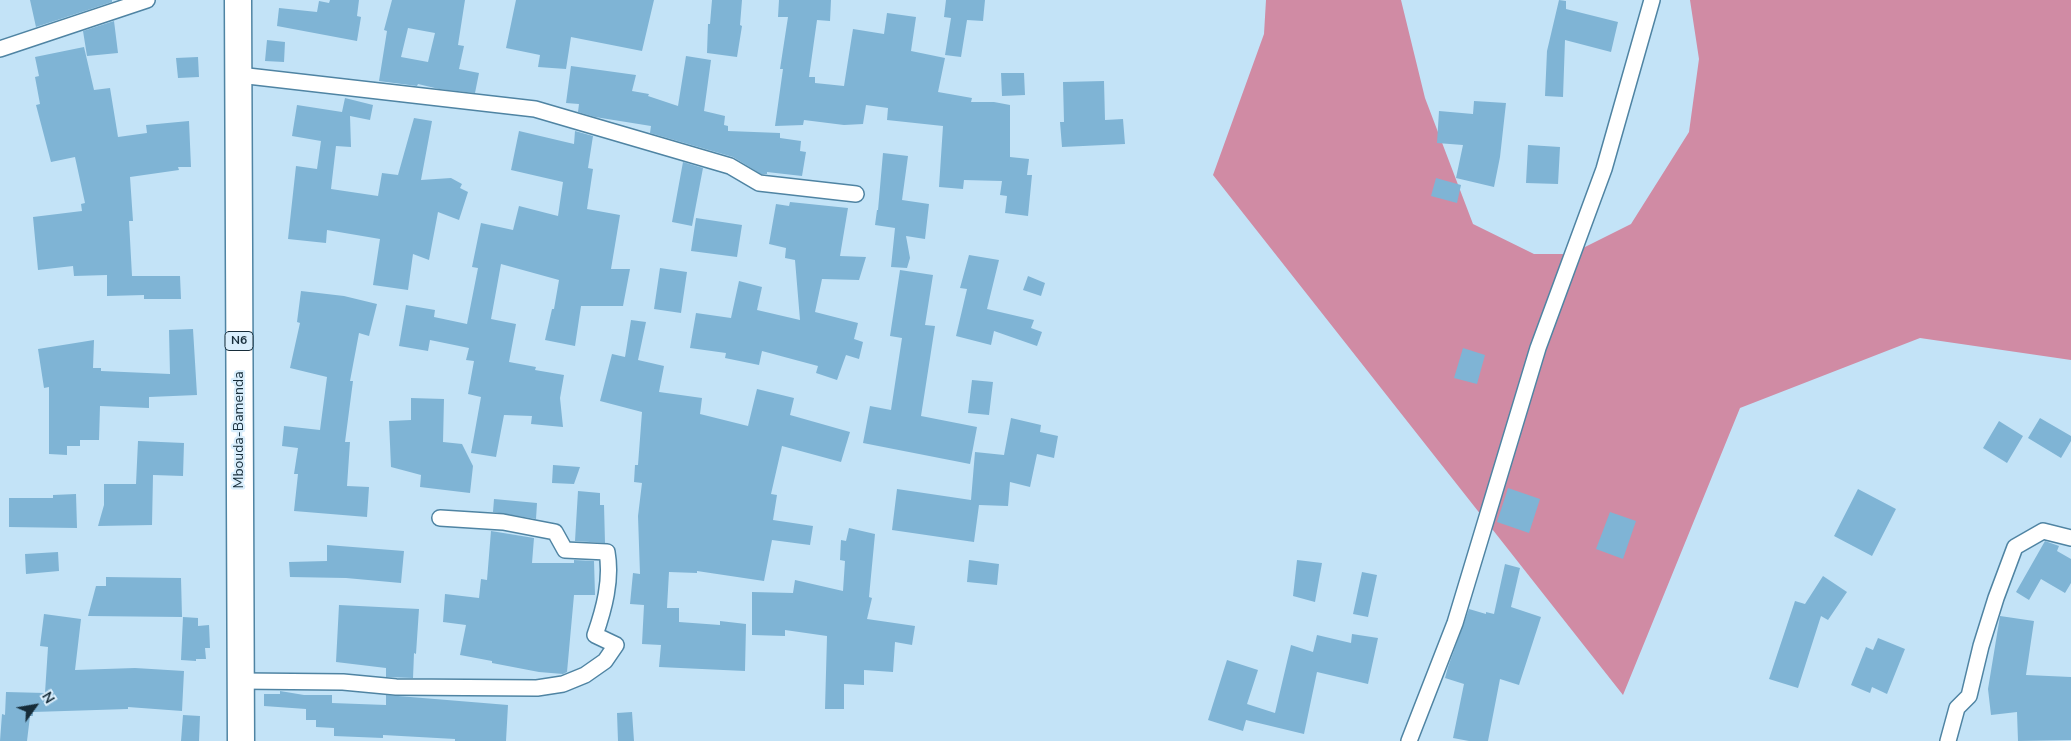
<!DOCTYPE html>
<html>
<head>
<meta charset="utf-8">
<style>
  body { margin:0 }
  #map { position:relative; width:2071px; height:741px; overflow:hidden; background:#c3e3f7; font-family:"Nunito Sans",sans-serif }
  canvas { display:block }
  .north { position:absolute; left:10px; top:681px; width:50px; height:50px; -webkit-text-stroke:4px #d9eefc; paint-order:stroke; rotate:58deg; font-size:14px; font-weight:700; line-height:20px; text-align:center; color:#162c39 }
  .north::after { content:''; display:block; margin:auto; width:18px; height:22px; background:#162c39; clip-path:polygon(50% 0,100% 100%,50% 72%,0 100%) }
</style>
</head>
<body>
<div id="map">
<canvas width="2071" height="741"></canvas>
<div class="north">N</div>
</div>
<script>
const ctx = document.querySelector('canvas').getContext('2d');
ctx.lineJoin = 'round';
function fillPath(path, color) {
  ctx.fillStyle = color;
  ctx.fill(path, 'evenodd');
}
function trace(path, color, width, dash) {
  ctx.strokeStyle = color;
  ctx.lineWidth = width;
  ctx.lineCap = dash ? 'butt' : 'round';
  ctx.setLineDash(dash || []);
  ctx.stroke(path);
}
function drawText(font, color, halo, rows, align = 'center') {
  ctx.font = font + ' "Nunito Sans",sans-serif';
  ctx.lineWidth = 4.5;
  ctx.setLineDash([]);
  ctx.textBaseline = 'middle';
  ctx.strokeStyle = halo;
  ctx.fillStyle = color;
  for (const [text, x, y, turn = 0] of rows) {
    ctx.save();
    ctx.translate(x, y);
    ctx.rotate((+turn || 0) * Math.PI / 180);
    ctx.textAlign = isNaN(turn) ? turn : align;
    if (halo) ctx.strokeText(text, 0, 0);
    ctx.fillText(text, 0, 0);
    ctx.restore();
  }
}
const forest = new Path2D(`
  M1266,0H1401L1425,98L1473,224L1534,254H1571L1631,224L1689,132L1699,59L1690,0H2071V360L1920,338L1740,408L1623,695L1213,175L1264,34Z`);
const building = new Path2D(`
  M30,0H112V2L36,27Z
  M330,0H359L357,16L361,17L357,41L277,26L279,8L317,12L319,1L329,3Z
  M392,0H465L458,45L464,46L459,69L479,73L475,93L439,89L418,84L417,86L379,81L387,31L384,30ZM408,28L435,33L428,62L401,57Z
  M516,0H654L642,51L571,37L566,69L538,67L540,55L506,48Z
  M712,0H742L740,25L742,26L737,57L707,53L708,24H710Z
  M779,0H831L830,21L817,20L809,77H815V83L844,86L853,29L884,34L887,13L916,17L911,51L945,58L938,92L972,98L971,102H994L1010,105V157L1029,159L1027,175H1032L1028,216L1005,213L1007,196L1000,195L1002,181L964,180L963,189L939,187L943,126L887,120L888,108L866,105L863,124L844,125L804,120L803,125L775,126L783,69H780L788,17H778Z
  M946,0H985L983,21L967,20L961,57L945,55L951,18L944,17Z
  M1559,0L1566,1V9L1618,22L1611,52L1565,40L1563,97L1545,96L1547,51Z
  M114,21L118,53L87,56L83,31Z
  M267,40L285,42L284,62L265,61Z
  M84,47L94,90L110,88L118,137L147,133L146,125L189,121L191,167H178L179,170L130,177L133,221H129L132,276H180L181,299H144V295L107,296V275L74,276L73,266L38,270L33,217L82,211L81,204L85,203L75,157L51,162L36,105L40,104L35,77L39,76L35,57Z
  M686,56L711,60L704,111L725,116L724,125L728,126V131L780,133V138L801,141L800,151L806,152L802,176L767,172V174H761L733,157L650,133L651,126L595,117L578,112L579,104L566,103L571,66L636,75L632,91L649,94L648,96L678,106Z
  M198,57L199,77L178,78L176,58Z
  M1001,73H1024L1025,95L1002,96Z
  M1104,81L1105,120L1123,119L1125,144L1062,147L1060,122H1064L1063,82Z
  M345,98L373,105L370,120L350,116L351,147L336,146L331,189L378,196L382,173L398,175L414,118L432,121L421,180L451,178L462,184L460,188L468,192L459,220L438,212L429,260L413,254L408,290L373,285L380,239L327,230L326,243L288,239L296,166L317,169L321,141L292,136L297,105L342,112Z
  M1474,101L1506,103L1500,157L1494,187L1456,178L1463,145L1437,143L1439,111L1473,114Z
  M519,131L574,144L575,131L593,136L588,168L593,169L587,209L620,215L611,269H630L623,306H581L575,346L545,340L552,309H554L559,280L501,264L491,319L516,324L509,362L536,367L535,370L564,375L560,398L563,427L531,424L532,416L504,415L496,457L471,453L481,397L468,394L474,361L466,360L469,348L430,340L428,351L399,346L406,305L435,310L434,317L467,324L478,268L472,267L481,223L513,230L519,206L558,216L563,182L511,170Z
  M1528,145L1560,147L1558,184L1526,183Z
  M883,153L908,156L902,200L929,204L925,239L906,236L910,258L907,268L891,267L895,228L875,225L877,210H878Z
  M683,162L703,168L692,226L672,222Z
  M1436,178L1461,185L1457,203L1431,196Z
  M790,202L848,208L840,256L866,257L859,280L822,279L815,312L858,323L854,339L863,342L859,359L846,355L837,380L816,373L818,366L762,351L759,365L725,358L726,353L690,348L696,313L731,318L739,281L762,287L757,310L800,320L795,260L785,258L786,248L769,244L776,204L789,206Z
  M696,218L742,225L737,257L691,251Z
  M969,255L999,260L987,309L1034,320L1031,328L1042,332L1037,346L994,331L991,345L956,336L967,289L960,288Z
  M660,268L687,272L681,313L654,309Z
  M900,270L933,275L925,325L935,326L921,416L977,427L970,464L863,443L870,406L891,410L902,338L890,336Z
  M1028,276L1045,283L1041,296L1023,290Z
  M301,291L344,296L377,304L369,336L359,333L350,381H353L345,442H350L347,486L369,487L367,517L294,511L298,474H294L298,448L282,446L284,426L320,430L327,377L290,368L300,323L297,322Z
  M631,320L646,322L638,360L664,366L659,392L702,398L700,414L748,426L757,389L794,398L790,415L850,432L841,462L782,446L771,494L777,495L773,520L813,526L810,545L772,540L764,581L697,571V573L669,572L667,608H679V622L720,625V621L746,624L745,671L659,667L661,645L642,644L644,605L630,604L633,573L640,574L638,516L642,483L634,482L635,465H638L642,412L600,401L612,354L625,357Z
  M193,329L197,395L149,397V408L100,406L99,440H80V446H67V455L49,454V387L44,388L38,349L94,340L93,368H101V371L170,374L169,330Z
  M1463,348L1485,355L1477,384L1454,378Z
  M972,380L993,382L989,415L968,413Z
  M411,398L444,399L443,442L462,444L473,466L470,493L420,487L421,475L391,467L389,421L411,420Z
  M1011,418L1041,425L1040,432L1058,436L1054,458L1037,454L1030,487L1010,482L1008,506L979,505L974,542L892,530L897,489L971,500L975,452L1004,455Z
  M2040,418L2071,436V441L2061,458L2028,438Z
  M1999,421L2023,436L2007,463L1983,448Z
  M138,441L184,443L183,476L153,475L152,525L98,526L104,505V484H136Z
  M553,465L580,467L574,484L552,483Z
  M1508,488L1540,499L1529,533L1497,522Z
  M1858,489L1896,509L1872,556L1834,536Z
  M578,491L600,493V505H604L605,543L575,541Z
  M76,494L77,528L9,527V498H53V495Z
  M494,499L537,503L536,519L493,512Z
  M1610,512L1636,521L1623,559L1596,549Z
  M849,528L875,534L869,597L872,598L867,619L915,626L912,645L895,642L893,672L864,670V685L844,684V709H825L827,636L785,630V636L752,635V592L793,593L795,580L843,591L845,561L840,560L841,540L846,541Z
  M491,531L534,538L532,563H574V560L594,561L595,595H574L567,672L563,674L539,672L492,663V661L460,655L466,625L443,622L445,594L479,598L481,579L487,580Z
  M2045,541L2059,546L2057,551L2071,559V583L2065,593L2041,579L2029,600L2016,592Z
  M327,545L404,551L401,583L346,578L290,577L289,562L327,561Z
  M58,552L59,571L26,574L25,554Z
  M969,560L999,564L997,585L967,582Z
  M1297,560L1322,563L1315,602L1293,596Z
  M1505,564L1520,568L1511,607L1541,617L1519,685L1500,679L1488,741H1469L1453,738L1464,684L1445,678L1448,667L1469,609L1486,614V612L1494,614Z
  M1362,572L1377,575L1368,617L1353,614Z
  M1823,576L1847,592L1828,620L1821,616L1798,688L1769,679L1795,601L1805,604Z
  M106,577L181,578L182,617L88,616L96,586H106Z
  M339,605L419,609L416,654L414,653L413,678L386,677V668L336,662Z
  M44,614L81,619L75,670L135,668L184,671L182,711L128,707V709L33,712V716H30L27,741H0L2,714L5,715L6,692L45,693L48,647L40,646Z
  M2000,616L2034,621L2026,675L2071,677V740L2018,741L2017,712L1991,715L1988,689Z
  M183,617L198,618V626L209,625L210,648H205L206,659H196V661L181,660Z
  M1352,634L1378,638L1368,684L1317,672L1304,734L1246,720L1243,731L1208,720L1227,660L1258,670L1247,704L1275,713L1291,645L1313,652L1317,635L1351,643Z
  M1878,638L1905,649L1887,694L1872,687L1870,693L1851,685L1866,647L1873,650Z
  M280,691L304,695H332V703L386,705V695L508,705L506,741H455V739L383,735V738L334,736V728L316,727V720H306V709L264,706V694H280Z
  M632,712L634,741H618L617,713Z
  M183,715L200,716L199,741H181Z`);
const minor = new Path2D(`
  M0,49L147,0
  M239,75L535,109L730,166L759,183L856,194
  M241,681L343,682L396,687L537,688L563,684L585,675L605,661L616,645L595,635C604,609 612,580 607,552L565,550L555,532L503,522L440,518
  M1409,741L1455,623L1538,348L1604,169L1652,0
  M1948,741L1957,708L1969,696L1981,646L1996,598L2015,547L2043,531L2071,538`);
const trunk = new Path2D(`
  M238,0L241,741`);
const shields = [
  [239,341,28]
];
const shieldNames = [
  ["N6",239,341]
];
const streetNames = [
  ["Mbouda-Bamenda",240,430,-90]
];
fillPath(forest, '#d08ba4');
fillPath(building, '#7fb4d5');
trace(minor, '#4f84a3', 18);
trace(trunk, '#4f84a3', 29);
trace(minor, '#fff', 15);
trace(trunk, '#fff', 26);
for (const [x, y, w] of shields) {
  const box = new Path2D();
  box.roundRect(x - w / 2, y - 9.5, w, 19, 4);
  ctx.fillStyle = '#d9eefc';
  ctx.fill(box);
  trace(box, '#162c39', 1);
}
drawText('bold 12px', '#162c39', null, shieldNames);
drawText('14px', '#162c39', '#d9eefc', streetNames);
</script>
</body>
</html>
